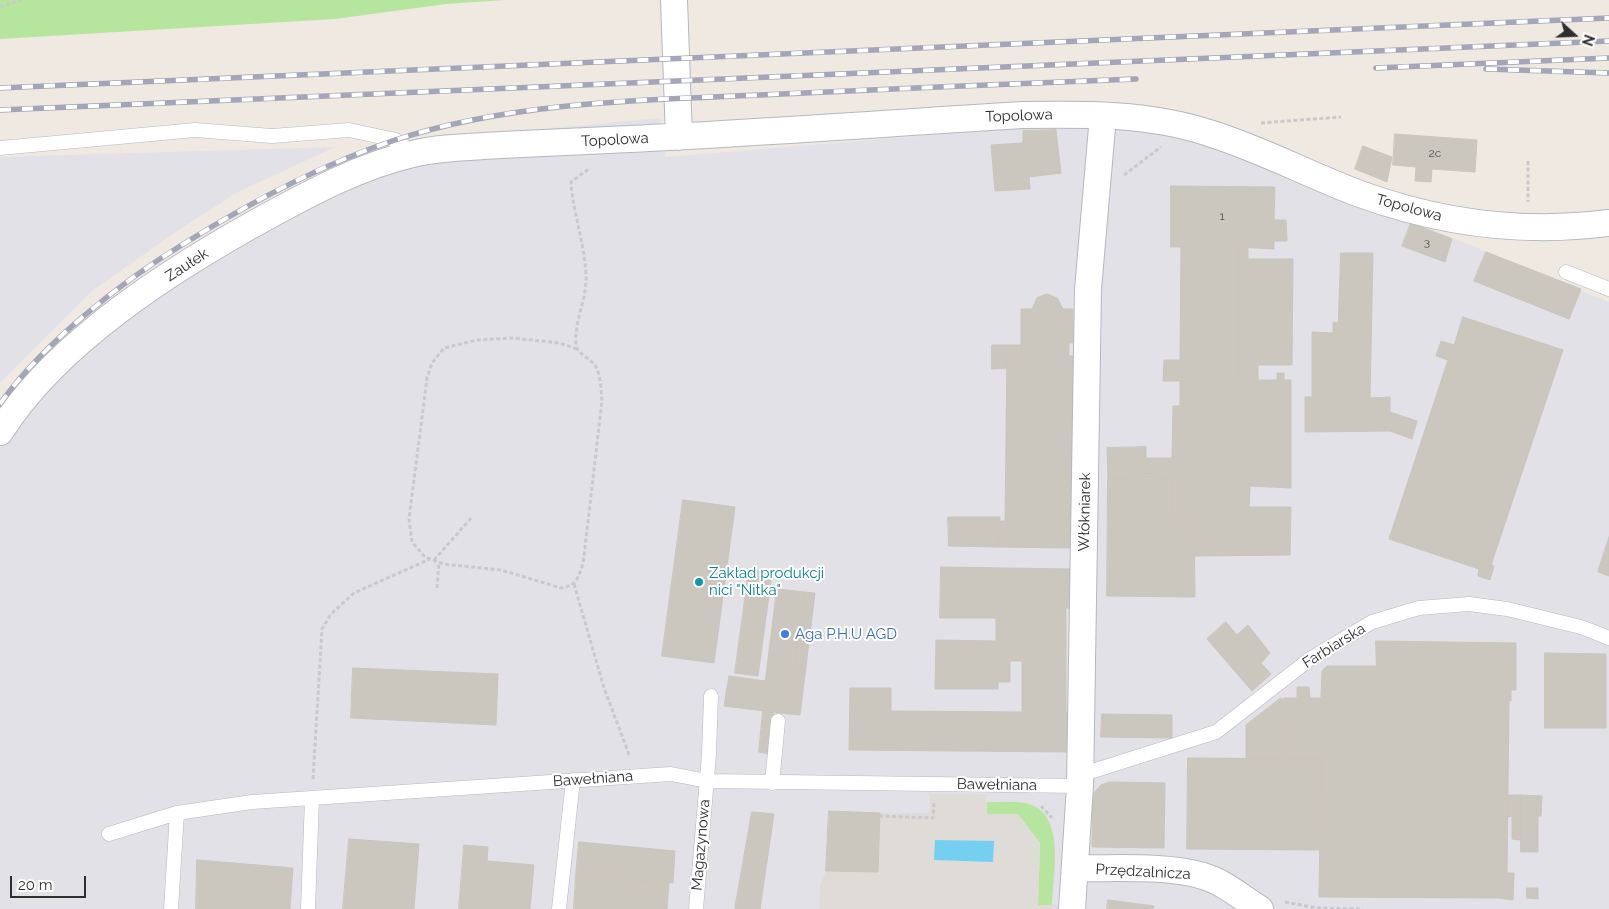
<!DOCTYPE html>
<html>
<head>
<meta charset="utf-8">
<style>
  body { margin:0 }
  #map { position:relative; width:1609px; height:909px; overflow:hidden; background:#efe9e1; font-family:Raleway,sans-serif }
  canvas { display:block }
  .north { position:absolute; left:1549px; top:10px; width:50px; height:50px; -webkit-text-stroke:4px #fff; paint-order:stroke; rotate:110deg; font-size:14px; font-weight:700; line-height:20px; text-align:center; color:#2e2e2e }
  .north::after { content:''; display:block; margin:auto; width:18px; height:22px; background:#2e2e2e; clip-path:polygon(50% 0,100% 100%,50% 72%,0 100%) }
  .scale { position:absolute; left:10px; top:876px; width:76px; height:22px; box-sizing:border-box; border:2px solid #2e2e2e; border-top:0; padding-left:6px; font-size:15px; line-height:18px; white-space:nowrap; color:#2e2e2e; -webkit-text-stroke:4px #fff; paint-order:stroke }
</style>
</head>
<body>
<div id="map">
<canvas width="1609" height="909"></canvas>
<div class="north">N</div>
<div class="scale">20 m</div>
</div>
<script>
const ctx = document.querySelector('canvas').getContext('2d');
ctx.lineJoin = 'round';
function fillPath(path, color) {
  ctx.fillStyle = color;
  ctx.fill(path, 'evenodd');
}
function trace(path, color, width, dash) {
  ctx.strokeStyle = color;
  ctx.lineWidth = width;
  ctx.lineCap = dash ? 'butt' : 'round';
  ctx.setLineDash(dash || []);
  ctx.stroke(path);
}
function drawText(font, color, halo, rows, align = 'center') {
  ctx.font = font + ' Raleway,sans-serif';
  ctx.lineWidth = 4;
  ctx.setLineDash([]);
  ctx.textBaseline = 'middle';
  ctx.strokeStyle = halo;
  ctx.fillStyle = color;
  for (const [text, x, y, turn = 0] of rows) {
    ctx.save();
    ctx.translate(x, y);
    ctx.rotate((+turn || 0) * Math.PI / 180);
    ctx.textAlign = isNaN(turn) ? turn : align;
    if (halo) ctx.strokeText(text, 0, 0);
    ctx.fillText(text, 0, 0);
    ctx.restore();
  }
}
const industrial = new Path2D(`
  M660,118L666,157L1135,118L1175,124L1609,302V909H0V422L255,214L453,137Z
  M335,147L238,192L180,229L92,291L0,383V157Z`);
const green = new Path2D(`
  M0,0H505L446,4L335,19L0,39Z
  M987,802C999,802 1013,801 1025,803C1067,811 1053,875 1052,905H1038L1040,843L1018,814H987Z`);
const plaza = new Path2D(`
  M930,794H986L987,814H1018L1040,843L1038,905H1061V909H819L820,885L826,871L878,872L880,813H930Z`);
const water = new Path2D(`
  M935,840L994,841L993,862L934,860Z`);
const building = new Path2D(`
  M1056,130L1061,173L1029,177L1030,189L995,191L991,145L1023,143V131Z
  M1395,134L1477,140L1475,172L1432,169L1431,182L1415,181L1416,167L1393,165Z
  M1363,146L1392,157L1387,182L1355,169Z
  M1171,186L1275,187L1274,220H1286L1287,241H1274V249L1238,247V380H1277V373H1284V380H1291V488L1250,486L1249,507H1291L1290,555L1195,556L1194,512L1172,513V479L1146,478V458H1172L1173,406H1180V381H1163L1164,360H1180L1181,247H1171Z
  M1411,223L1452,239L1445,262L1402,246Z
  M1238,247L1248,248V259H1293L1292,365H1258V380H1238Z
  M1486,252L1581,289L1569,319L1474,281Z
  M1341,253H1373L1370,398L1390,397V412L1417,421L1412,439L1390,431L1305,432V397H1312V332L1333,333V322L1338,323Z
  M1047,294L1057,298L1063,309H1073V343H1069V356H1073L1071,548L999,547L1000,521H1005L1007,355L1021,356V309H1032L1037,298Z
  M1463,317L1563,350L1491,565L1494,566L1490,580L1478,576L1479,569L1389,539L1448,360L1436,356L1441,341L1454,345Z
  M992,345H1021V356L1007,355V368L992,369Z
  M1146,447V478L1108,479L1107,448Z
  M1108,479H1172V513L1194,512L1195,597L1107,596Z
  M683,500L735,507L714,663L662,656Z
  M948,517H1000L999,547L949,546Z
  M1609,537V576L1598,572Z
  M941,567L1070,569V608H1066V713H1069V752L849,750L850,688H891V711L1022,712V661H1010V682H998V689H935L936,640L996,641V618H940Z
  M749,570L772,573L758,676L735,673Z
  M777,589L804,592L789,714L724,706L729,676L765,681Z
  M804,592L815,593L800,715L789,714Z
  M1226,622L1237,635L1248,625L1270,653L1261,663L1271,674L1252,691L1207,639Z
  M1376,641L1516,643V690H1511V701H1509L1507,873H1514L1513,900L1498,898L1319,897L1321,759H1283V700L1284,698H1297V687H1309L1310,698H1321L1322,671L1327,666H1376Z
  M1545,653L1606,654V728H1545Z
  M353,668L498,674L496,725L351,718Z
  M1281,698L1284,700L1283,759H1246V725Z
  M763,711L774,712L769,754L759,752Z
  M1102,714L1172,715V738L1101,737Z
  M1188,758L1321,759L1320,850L1187,849Z
  M1110,782L1165,783L1164,848L1092,847L1093,794L1101,785Z
  M1508,795H1521V840L1512,839V816L1508,817Z
  M1521,795L1542,796L1541,816H1538V852H1521Z
  M829,811L880,813L878,872L826,871Z
  M752,812L774,814L760,909H735Z
  M349,839L419,844L414,909H343Z
  M579,842L675,851L673,883L576,876Z
  M464,845L488,847L487,861L534,865L530,909H459Z
  M197,860L293,868L290,909H196Z
  M576,876L669,883L667,909H574Z
  M1527,888H1538V899L1527,898Z
  M1108,900L1154,906L1153,909H1107Z`);
const path = new Path2D(`
  M0,7L21,0
  M1261,123L1341,117
  M1528,161V202
  M1124,175L1161,147
  M577,349L559,343L513,338L477,340L444,348L432,363L427,378L409,519L412,542L425,557L443,564L501,570L561,588C577,586 578,577 583,564L602,401C601,390 601,377 596,367C592,359 577,354 576,345C574,321 587,299 586,276C585,244 573,214 571,182L590,168
  M434,560L472,517
  M574,584L604,688L630,757
  M437,588L439,562
  M313,779L322,629L331,614L354,593L430,559
  M1041,806L1052,818
  M879,816L933,818L934,803
  M1285,902L1318,908L1363,909`);
const service = new Path2D(`
  M0,148L195,130L272,136L349,130L396,140L413,154
  M1566,272L1609,289
  M1080,775L1216,732L1310,659L1372,622L1419,608L1469,604L1507,609L1581,627L1609,638
  M772,783L778,721
  M109,834L177,813L252,802L671,774L707,781L1080,786
  M171,909L177,813
  M308,909L312,798
  M559,909L573,780
  M696,909L709,754L711,696`);
const minor = new Path2D(`
  M674,0L679,137
  M0,432C57,341 175,267 268,216C314,191 361,166 412,154C441,147 472,147 501,145C544,143 587,141 630,139C761,133 891,123 1022,115C1084,114 1149,113 1209,133C1261,149 1309,175 1360,194C1440,223 1524,234 1609,223
  M1076,868C1114,869 1168,865 1203,876C1224,882 1242,898 1260,909
  M1072,909L1080,786L1088,289L1103,116`);
const rail = new Path2D(`
  M1376,68L1609,58
  M1486,69L1609,73
  M0,88L1609,18
  M0,110L1609,41
  M0,404C43,343 121,282 185,243C251,202 320,165 395,140C511,102 639,100 760,95C885,89 1011,84 1136,79`);
const markers = [
  [699,582,5,"#0f9aa8"],
  [785,634,5,"#3f7fe0"]
];
const numberNames = [
  ["2c",1435,153],
  ["1",1222,216],
  ["3",1427,242]
];
const streetNames = [
  ["Topolowa",1019,116,-2],
  ["Topolowa",615,140,-3],
  ["Topolowa",1409,208,15],
  ["Zaułek",187,265,-33],
  ["Włókniarek",1085,512,-89],
  ["Farbiarska",1334,646,-32],
  ["Bawełniana",593,779,-4],
  ["Bawełniana",997,785,1],
  ["Magazynowa",701,845,-85],
  ["Przędzalnicza",1143,872,3]
];
const cultureNames = [
  ["Zakład produkcji",709,573],
  ["nici \"Nitka\"",709,590]
];
const shopNames = [
  ["Aga P.H.U AGD",795,634]
];
fillPath(industrial, '#e3e1e8');
fillPath(green, '#b6e59e');
fillPath(plaza, '#dfdcd8');
fillPath(water, '#75cff0');
fillPath(building, '#cbc7bf');
trace(building, '#cbc5ba', 1);
trace(service, '#b4b7c1', 15);
trace(minor, '#b4b7c1', 28);
trace(path, '#c9c9c9', 3, [4, 2.5]);
trace(service, '#fff', 14);
trace(minor, '#fff', 26);
trace(rail, '#a3a6b8', 5.5);
trace(rail, '#fff', 4, [11]);
for (const [x, y, r, color] of markers) {
  const dot = new Path2D();
  dot.arc(x, y, r, 0, 2 * Math.PI);
  ctx.fillStyle = color;
  ctx.fill(dot);
  trace(dot, '#fff', 2);
}
drawText('12px', '#555452', null, numberNames);
drawText('15px', '#2e2e2e', '#fff', streetNames);
drawText('15px', '#0d838f', '#fff', cultureNames, 'left');
drawText('15px', '#366cbe', '#fff', shopNames, 'left');
</script>
</body>
</html>
